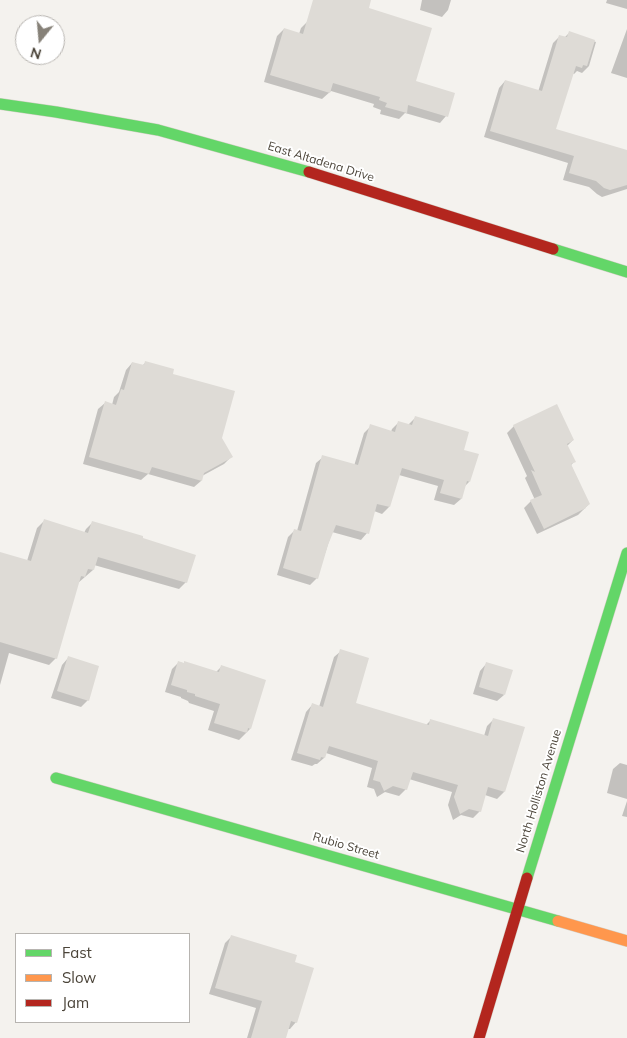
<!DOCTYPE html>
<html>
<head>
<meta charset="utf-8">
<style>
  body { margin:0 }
  #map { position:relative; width:627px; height:1038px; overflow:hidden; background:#f4f2ee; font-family:Mulish,sans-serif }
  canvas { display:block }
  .legend { position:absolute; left:15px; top:933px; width:175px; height:90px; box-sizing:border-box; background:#fff; border:1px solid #b7b4b0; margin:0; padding:6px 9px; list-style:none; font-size:15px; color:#4b4439 }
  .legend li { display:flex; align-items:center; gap:10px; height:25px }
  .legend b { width:25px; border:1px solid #b7b4b0 }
  .north { position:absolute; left:15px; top:15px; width:50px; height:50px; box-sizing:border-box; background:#fff; border:1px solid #b7b4b0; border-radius:50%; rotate:197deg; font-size:14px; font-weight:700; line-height:20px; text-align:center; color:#4b4439 }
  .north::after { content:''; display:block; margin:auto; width:18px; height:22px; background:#868178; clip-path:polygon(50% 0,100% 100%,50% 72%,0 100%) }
</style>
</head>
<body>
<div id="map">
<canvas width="627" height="1038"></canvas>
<ul class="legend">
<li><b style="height:6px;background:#63d668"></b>Fast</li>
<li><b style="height:6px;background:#ff974d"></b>Slow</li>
<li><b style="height:6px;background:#b3261e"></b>Jam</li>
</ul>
<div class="north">N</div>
</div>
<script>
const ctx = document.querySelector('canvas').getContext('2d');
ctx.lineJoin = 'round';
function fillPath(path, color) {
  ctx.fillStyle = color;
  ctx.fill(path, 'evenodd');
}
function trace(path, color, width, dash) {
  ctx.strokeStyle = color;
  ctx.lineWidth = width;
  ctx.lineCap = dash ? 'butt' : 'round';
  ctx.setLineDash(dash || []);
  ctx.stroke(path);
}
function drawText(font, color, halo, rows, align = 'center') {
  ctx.font = font + ' Mulish,sans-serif';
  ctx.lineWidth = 4;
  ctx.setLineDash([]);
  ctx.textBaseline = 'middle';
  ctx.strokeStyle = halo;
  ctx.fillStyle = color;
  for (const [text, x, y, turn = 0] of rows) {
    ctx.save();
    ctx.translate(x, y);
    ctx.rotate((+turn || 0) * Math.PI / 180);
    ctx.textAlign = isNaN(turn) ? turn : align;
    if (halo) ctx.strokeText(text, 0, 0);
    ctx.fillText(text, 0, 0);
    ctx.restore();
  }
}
const shadow = new Path2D(`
  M339,0H370L367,9L414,82L446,116L440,123L405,113L399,119L380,114L381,110L373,107L374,104L331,91L322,99L264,82L277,36L284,29L299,34L301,28L308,21Z
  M422,0H451L448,10L442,17L420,10Z
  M607,0H627V9L606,3Z
  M627,29V78L611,73Z
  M569,33L596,42L589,66L582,73L577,71L574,74L572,73L555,130L627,151V189L602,197L597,194L589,187L563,180L568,163L484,137L499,88L505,81L538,92L553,43L560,36L564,38Z
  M146,362L171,374L221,438L231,457L224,464L202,476L201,481L194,487L148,474L141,480L83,464L98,409L105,403L112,405L114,397L119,392L126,370L132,363L142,366Z
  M415,418L462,451L477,455L469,482L464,487L461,499L454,505L434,500L438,486L399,475L389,507L382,514L374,511L367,533L361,540L332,532L317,578L310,585L277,575L288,537L294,531H297L316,463L323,457L354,466L364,433L371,426L391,432L392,429L399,422L408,425Z
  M514,426L573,440L567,446L574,462L571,465L589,504L578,515L537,534L524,508L531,501L535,500L525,478L527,476L507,433Z
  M44,521L84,533L86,529L93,522L141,538L186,582L179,589L94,565L93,570L78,583L56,658L49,665L9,653L0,685V553L27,561L37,528Z
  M341,651L354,704L426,725L431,720L484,736L487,726L494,719L523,728L504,792L497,799L485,795L480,811L473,818L461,815L453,820L448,805L452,792L409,779L406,789L399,796L385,792L377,797L374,789L367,787L372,768L326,753L324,758L317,764H315L312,766L291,760L306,712L312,705L319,707L334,657Z
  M68,658L88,700L81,707L51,698L62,665Z
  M179,662L216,672L221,667L250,729L239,740L208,730L214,711L189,703L188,701L181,698V697L165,692L172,669Z
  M486,664L504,695L497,701L473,694L480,671Z
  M620,763L627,765V799L607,793L613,769Z
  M627,801V817L622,816Z
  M232,936L296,1022L290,1029H288L285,1038H247L256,1008L209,994L225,943Z`);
const building = new Path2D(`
  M313,0H371L369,8L432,28L416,81L455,93L448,117L408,105L407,113L385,107L387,103L379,100L380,97L333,83L330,93L270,75L284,28L303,34Z
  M569,31L595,40L587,66L583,65L582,68L576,66L556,129L627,150V185L610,190L604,188L596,181L569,173L574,156L490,131L505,80L542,91L559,35L567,37Z
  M145,361L174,369L173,374L235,391L222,438L233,457L204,473L202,481L152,467L149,474L89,457L105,401L116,405L121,389L124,390L132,362L144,365Z
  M557,404L574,440L567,444L576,462L571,464L590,504L586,507V508L544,529L530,500L542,495L531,470L535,472L513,425Z
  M415,416L469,432L464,450L479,454L470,482L467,481L462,499L440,493L444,480L402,468L390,507L377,504L369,534L336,525L328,545L318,579L283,568L294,529L301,531L322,455L358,465L370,424L395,432L398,421L412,425Z
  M44,519L88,533L92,521L143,536V538L196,555L187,583L98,557L94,570L88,569L85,577L81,576L57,659L0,642V552L31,561Z
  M340,649L369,658L356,703L429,725L430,719L488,736L493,718L525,727L505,792L488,787L481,812L469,809L460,814L454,797L458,785L413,772L407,790L393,786L384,791L380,782L373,780L378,761L329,746L325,758L321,757L320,760L297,753L312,703L323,707Z
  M68,656L99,666L89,701L57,691Z
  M178,661L184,663V661L219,672L221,665L266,680L251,729L248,728L247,733L214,723L220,704L195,696V694L187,692V690L171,685Z
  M486,662L513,670L505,695L479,687Z
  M231,935L297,955L295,962L314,968L297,1023L291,1021L286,1038H251L262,1001L215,988Z`);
const fast = new Path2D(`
  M0,104L56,112L158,130L309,172
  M553,249L627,272
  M56,778L558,921
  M527,878L627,553`);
const slow = new Path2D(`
  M558,921L627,941`);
const jam = new Path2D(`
  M309,172L553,249
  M479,1038L527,878`);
const streetNames = [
  ["East Altadena Drive",321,162,17],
  ["North Holliston Avenue",539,791,-73],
  ["Rubio Street",346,846,16]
];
fillPath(shadow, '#0003');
fillPath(building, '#dedbd6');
trace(fast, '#d3cfc5', 12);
trace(slow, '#d3cfc5', 12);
trace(jam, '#d3cfc5', 12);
trace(fast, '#63d668', 11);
trace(slow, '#ff974d', 11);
trace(jam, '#b3261e', 11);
drawText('12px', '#4b4439', '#fff', streetNames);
</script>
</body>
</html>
